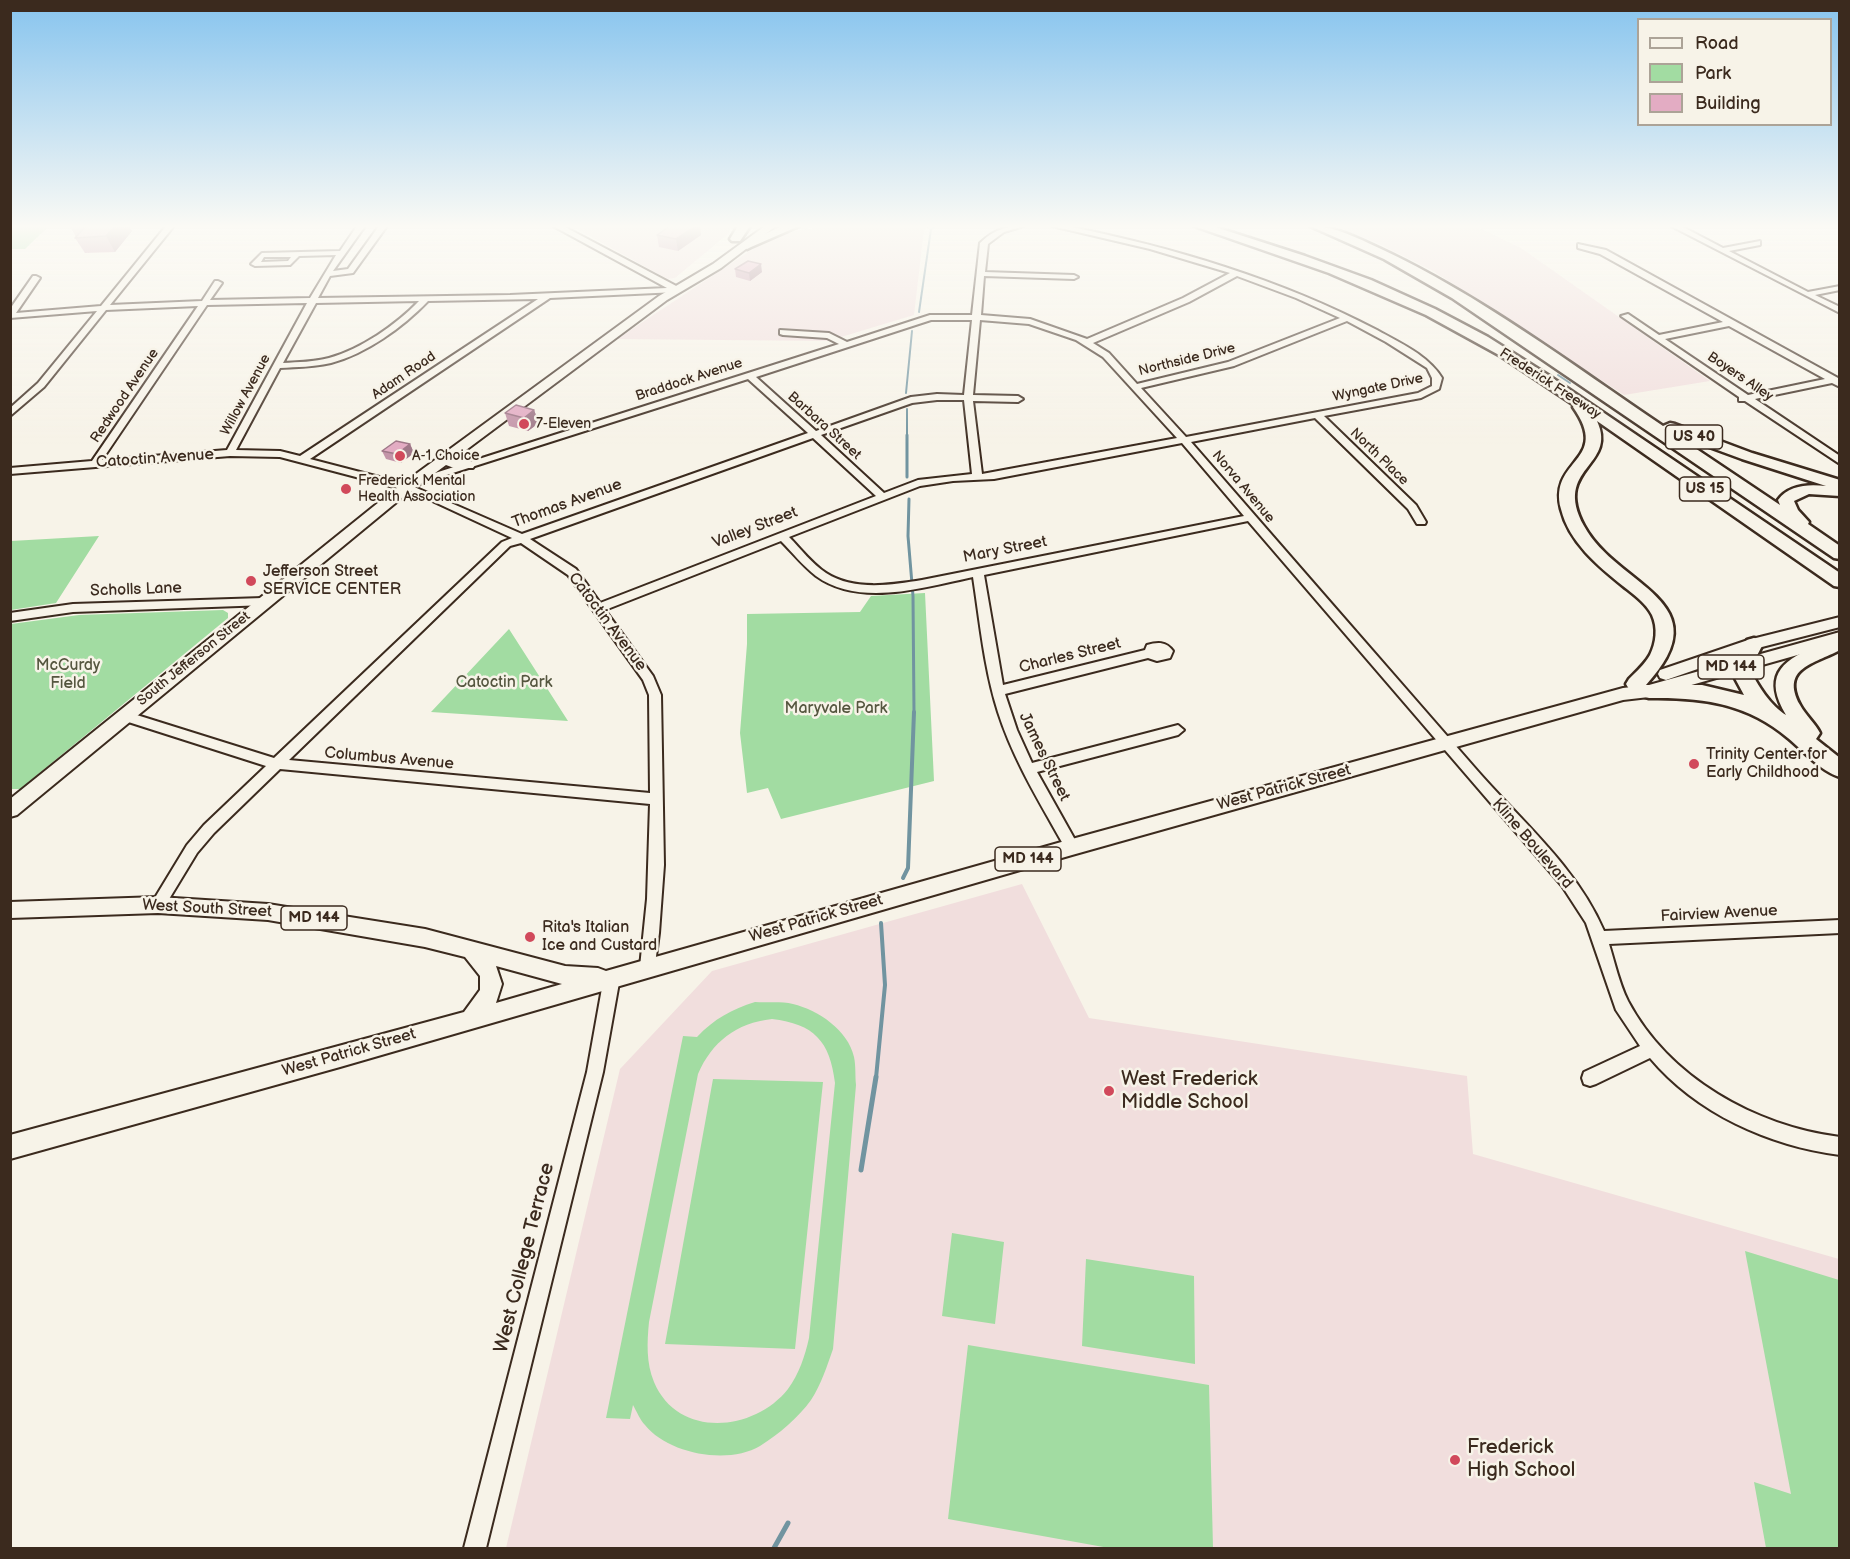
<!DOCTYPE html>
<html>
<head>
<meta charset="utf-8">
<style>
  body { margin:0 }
  #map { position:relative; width:1850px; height:1559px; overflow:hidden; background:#f7f3e8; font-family:"Balsamiq Sans",sans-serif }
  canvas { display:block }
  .frame { position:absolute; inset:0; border:12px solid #3b2a1e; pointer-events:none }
  .legend { position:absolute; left:1637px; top:18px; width:195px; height:108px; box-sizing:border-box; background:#f7f3e8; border:2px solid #aca397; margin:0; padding:8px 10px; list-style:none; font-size:18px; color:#3b2a1e }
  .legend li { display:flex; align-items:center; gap:12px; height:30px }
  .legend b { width:30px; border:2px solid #aca397 }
</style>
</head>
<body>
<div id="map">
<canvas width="1850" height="1559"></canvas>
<div class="frame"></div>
<ul class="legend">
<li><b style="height:8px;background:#f7f3e8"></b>Road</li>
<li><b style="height:16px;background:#a2dca2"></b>Park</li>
<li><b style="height:16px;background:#e3acc3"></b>Building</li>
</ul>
</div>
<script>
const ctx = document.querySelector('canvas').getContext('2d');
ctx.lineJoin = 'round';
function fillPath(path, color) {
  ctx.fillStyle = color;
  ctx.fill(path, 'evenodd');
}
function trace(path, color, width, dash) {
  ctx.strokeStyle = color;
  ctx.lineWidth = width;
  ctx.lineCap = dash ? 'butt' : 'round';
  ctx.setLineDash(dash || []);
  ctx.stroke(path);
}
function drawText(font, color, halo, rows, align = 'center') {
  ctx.font = font + ' "Balsamiq Sans",sans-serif';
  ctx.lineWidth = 5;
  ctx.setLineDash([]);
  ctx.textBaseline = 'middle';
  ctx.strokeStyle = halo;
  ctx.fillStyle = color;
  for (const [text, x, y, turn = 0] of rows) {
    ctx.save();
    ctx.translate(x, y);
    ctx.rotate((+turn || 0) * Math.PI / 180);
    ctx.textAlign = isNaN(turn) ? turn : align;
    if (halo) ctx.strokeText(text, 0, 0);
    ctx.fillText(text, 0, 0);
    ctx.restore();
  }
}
const built = new Path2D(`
  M572,226H731L728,234L675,278L667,279Z
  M824,226H930L924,230L914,315L828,341L617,339L765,241L791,232Z
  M1334,226H1475L1521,248L1710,381L1624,395L1433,271L1379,244Z
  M1022,884L1089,1018L1467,1076L1473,1154L1839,1259V1548H506L620,1069L712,971Z`);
const green = new Path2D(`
  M11,226H49L25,249H11Z
  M99,536L56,603L11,610V541Z
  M925,593L934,781L781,819L768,788L747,793L740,733L747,644V614L860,612L871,596Z
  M223,610L228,613V618L20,789H11V624L79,615Z
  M509,629L568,721L431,712Z
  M755,1002C767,1003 781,1001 793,1004C818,1010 848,1030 854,1057C856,1066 855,1076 856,1085L833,1349C827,1366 821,1385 811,1400C798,1418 779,1434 760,1446C728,1465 668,1454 645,1425C640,1420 637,1412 633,1405L630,1419L606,1418L683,1036L697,1037C714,1019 732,1009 755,1002ZM772,1019C814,1024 830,1041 835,1083L809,1338C805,1356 799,1374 788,1389C754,1432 678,1439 654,1382C646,1363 647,1342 649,1322L698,1074C712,1042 736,1023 772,1019Z
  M713,1079L823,1082L795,1349L665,1344Z
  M952,1233L1004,1242L995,1324L942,1316Z
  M1745,1251L1839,1280V1548H1766L1754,1482L1791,1494Z
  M1086,1259L1194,1276L1195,1364L1082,1346Z
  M968,1345L1209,1385L1213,1548H1109L948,1519Z`);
const streamFar3 = new Path2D(`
  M919,312L931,229L936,226
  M1558,375L1570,383
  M906,393L912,331
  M907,409V436`);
const streamFar2 = new Path2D(`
  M907,435V477
  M909,499L908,536L913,596L914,713`);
const streamFar1 = new Path2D(`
  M903,878L908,868L914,712
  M876,1078L885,985L881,923`);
const stream = new Path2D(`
  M861,1170L876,1077
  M774,1548L788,1523`);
const minor = new Path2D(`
  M166,226H174L110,305L202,301L215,281H218L222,283L210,300L310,298L336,255L299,256L290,265L255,266L251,264L262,253L340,251L357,226H365L333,271L348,269L379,226H387L353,273L330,276L318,298L510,295L667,288L553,226H563L680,288L681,290L677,292L550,298L310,459L410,485V481L839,344L827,338L783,335L780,334V330L829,333L847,342L930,315H972L980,243C994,230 1005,226 1024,226L1004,232L988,244L985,272L1074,275L1078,277L1074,279L984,276L981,315L1030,319L1087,339L1183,298L1230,273L1150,249L1052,226H1067C1175,248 1279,279 1377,330C1400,343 1428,355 1442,378L1439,389L1421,398L1324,416L1416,505L1426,522L1425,524H1417L1408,509L1315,418L1191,442C1285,550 1380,659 1475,768C1519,819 1577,867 1604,931L1840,920V933L1609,944C1615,963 1619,983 1628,1001C1669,1078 1755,1126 1840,1137V1155C1769,1146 1696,1113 1650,1058L1596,1084L1590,1086L1584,1084L1582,1078L1584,1072L1640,1046L1616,1010L1586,923L1562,886L1248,521L984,575L1003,685L1145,650L1147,645C1157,642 1166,641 1173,651L1170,658L1157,661L1148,658L1005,694L1017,730L1032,763L1178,725L1184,730L1178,735L1037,772L1079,847L1077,851L1072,853L1067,851C1042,806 1014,762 998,712C984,668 980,622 973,577C925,587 860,608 816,576C803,566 792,552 781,541L605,610L653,676L661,695L664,865L659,933L654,972L648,974L642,972L640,967L647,899L650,804L280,769L214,833L197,853L163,909L158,911L153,909L151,905L153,901L187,845L204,825L266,766L119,719L118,716L119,713L124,711L274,758L502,542L512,538L413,492L280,457L230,456L10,474V468L92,461L198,306L106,310L44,387L10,416V408L38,383L97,311L10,318V309L33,276H36L40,278L16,313L101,306ZM264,257H291L288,261L261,262ZM1237,276L1296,298L1340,318L1228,362L1137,384L1109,353L1093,343L1189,302ZM538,299L300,456L280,451L236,450L280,368C297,367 314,367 331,363C366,354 403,327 428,301ZM419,301C396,325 361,349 329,358C314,362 299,362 283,363L316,303ZM307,303L227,450L102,460L207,305ZM931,320H972L964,395L937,394L911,397L816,431L756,377ZM980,320L1029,324L1076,340L1103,357L1177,438L982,474L973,401L1018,402L1023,399L1018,396L973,395ZM1347,321L1386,342L1427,368L1432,378V386L1418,393L1186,437L1141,388L1234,366ZM748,379L808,433L522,534L412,486ZM937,400H964L972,474L918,480L884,493L821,435L912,403ZM813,438L876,496L600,603L576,569L530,539ZM1182,443L1244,516L922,580C891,585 854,591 826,573C812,564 801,549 789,537L920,486L953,481L994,479ZM521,543L568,575L643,680L649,695L650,793L289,760L510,546Z
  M1671,226H1681L1723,248L1760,241V245L1729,251L1808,292L1840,286V290L1815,295L1840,307V313Z
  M1578,244L1606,250L1838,378L1840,387L1832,383L1755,399L1840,456V464L1745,401H1739V397L1621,316L1628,314L1659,335L1723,322L1600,254L1578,248ZM1729,326L1825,379L1748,395L1665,339Z
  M263,598L267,599V605L73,612L10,621V613L73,604Z
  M612,970L618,972L620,977L603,1072L486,1548H464L587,1072L604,977L606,972Z`);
const major = new Path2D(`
  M765,226H776L721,268L667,300L454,459L473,462L475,465L473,468H454L446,465L404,496L17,815L10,817V799L394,490L659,296L713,264Z
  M1840,617V627L1758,648L1666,680L1660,678L1658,674L1660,670L1748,640Z
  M1840,632V643L1649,697L1623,700L1072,855L340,1067L10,1159V1135L464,1012L480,990V976L465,957L425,947L268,920L158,913L10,918V902L158,897L268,904L425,929L565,966L598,968L606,971L1072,839L1623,688L1649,685ZM496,966L562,984L496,1003L502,984Z`);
const highway = new Path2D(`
  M738,226H750L740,241H732L730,239Z
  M782,226H799L751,247L747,249L741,245Z
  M1194,226H1212L1305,256L1371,280L1435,309L1488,337L1548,375L1840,573V587L1834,586L1597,421C1618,467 1552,467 1584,526C1617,587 1724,601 1646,685H1702L1744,695L1730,669L1747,640L1754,638L1761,640L1763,644L1750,669C1757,685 1771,706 1786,715C1764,678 1779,662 1814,647C1823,643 1830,637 1840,635V650C1814,664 1780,668 1800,705C1806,716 1815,723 1820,733L1816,739L1840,758V777C1820,771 1804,751 1788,738C1747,703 1701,697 1649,698L1642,696L1640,690L1629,689L1626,684L1629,679C1636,672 1645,664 1650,655C1656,643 1658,628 1652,615C1646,603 1633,594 1623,586C1598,566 1569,542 1561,509C1548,458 1612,462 1573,407L1574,405L1499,355L1426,315L1329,273Z
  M1310,226C1335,226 1357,238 1379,248C1480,295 1571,364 1663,426L1670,423L1675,424L1752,453L1840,480V496L1809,494L1794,501L1798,510L1809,522L1808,524L1840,546V559L1834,558L1452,298L1384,259ZM1674,434L1742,459L1826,486C1808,484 1789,485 1778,500L1780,505Z`);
const wall = new Path2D(`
  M70,226H129L132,231L115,252L85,253L75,238L76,237Z
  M657,235H701L678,251L659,247Z
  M735,269L762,272L750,281L736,277Z
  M534,410L539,423L528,431L509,426L505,413Z
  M410,444L414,453L401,463L386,459L382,451Z`);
const shadedWall = new Path2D(`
  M115,226H129L132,231L115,252L106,236Z
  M696,226H700L701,235L678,251L676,239Z
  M761,264L762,272L750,281L749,273Z
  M534,410L539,423L528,431L524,418Z
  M410,444L414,453L401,463L397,454Z`);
const building = new Path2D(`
  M86,226H115L106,236L75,238Z
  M670,226H696L676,239L657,235Z
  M748,261L761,264L749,273L735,269Z
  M516,405L534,410L524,418L505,413Z
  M396,441L410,444L397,454L382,451Z`);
const markers = [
  [524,424,6,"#d1495b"],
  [400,456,6,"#d1495b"],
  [346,489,6,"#d1495b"],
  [251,581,6,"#d1495b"],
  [1694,764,6,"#d1495b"],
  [530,937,6,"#d1495b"],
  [1109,1091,6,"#d1495b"],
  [1455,1460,6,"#d1495b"]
];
const farStreetnames = [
  ["Northside Drive",1187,360,-14],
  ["Adam Road",404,376,-34],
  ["Boyers Alley",1740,377,34],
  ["Braddock Avenue",689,380,-18],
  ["Frederick Freeway",1550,384,33],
  ["Wyngate Drive",1378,388,-12],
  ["Willow Avenue",246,395,-62],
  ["Redwood Avenue",125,396,-56],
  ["Barbara Street",824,426,42],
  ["North Place",1379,457,44],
  ["Norva Avenue",1243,487,50],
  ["South Jefferson Street",194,659,-39]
];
const farPoinames = [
  ["7-Eleven",536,424],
  ["A-1 Choice",412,456],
  ["Frederick Mental",358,481],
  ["Health Association",358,497]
];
const shields = [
  [1694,437,57],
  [1705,489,51],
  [1731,667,66],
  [1028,859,66],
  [314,918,66]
];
const shieldNames = [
  ["US 40",1694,437],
  ["US 15",1705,489],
  ["MD 144",1731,667],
  ["MD 144",1028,859],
  ["MD 144",314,918]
];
const streetNames = [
  ["Catoctin Avenue",155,459,-4],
  ["Thomas Avenue",567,504,-20],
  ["Valley Street",755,528,-21],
  ["Mary Street",1005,550,-11],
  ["Scholls Lane",136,590,-2],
  ["Catoctin Avenue",607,622,53],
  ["Charles Street",1070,656,-14],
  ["James Street",1044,757,64],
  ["Columbus Avenue",389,759,5],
  ["West Patrick Street",1284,788,-15],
  ["Kline Boulevard",1532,844,49],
  ["West South Street",207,909,3],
  ["Fairview Avenue",1719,914,-3],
  ["West Patrick Street",816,919,-16],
  ["West Patrick Street",349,1053,-16]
];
const poiNames = [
  ["Jefferson Street",263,572],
  ["SERVICE CENTER",263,590],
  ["Trinity Center for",1706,755],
  ["Early Childhood",1706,773],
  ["Rita's Italian",542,928],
  ["Ice and Custard",542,946]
];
const parkNames = [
  ["McCurdy",68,666],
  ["Field",68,684],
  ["Catoctin Park",504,683],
  ["Maryvale Park",836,709]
];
const nearPoinames = [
  ["West Frederick",1121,1080],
  ["Middle School",1121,1103],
  ["Frederick",1467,1448],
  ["High School",1467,1471]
];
const nearStreetnames = [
  ["West College Terrace",525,1258,-76]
];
fillPath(built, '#f1dedd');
fillPath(green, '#a2dca2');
trace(streamFar3, '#7194a0', 2);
trace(streamFar2, '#7194a0', 3);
trace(streamFar1, '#7194a0', 4);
trace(stream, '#7194a0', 5);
trace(minor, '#3b2a1e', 4);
trace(major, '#3b2a1e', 4);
trace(highway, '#3b2a1e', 5);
fillPath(minor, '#f7f3e8');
fillPath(major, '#f7f3e8');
fillPath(highway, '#f7f3e8');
fillPath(wall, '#c394a8');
fillPath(shadedWall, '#9f7888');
fillPath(building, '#e3acc3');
trace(building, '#9f7888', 1.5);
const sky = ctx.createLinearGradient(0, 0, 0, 444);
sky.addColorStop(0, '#87c4ee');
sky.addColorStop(0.51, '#fbfaf5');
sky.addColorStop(1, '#fbfaf500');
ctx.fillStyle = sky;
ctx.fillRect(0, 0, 1850, 444);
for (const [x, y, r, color] of markers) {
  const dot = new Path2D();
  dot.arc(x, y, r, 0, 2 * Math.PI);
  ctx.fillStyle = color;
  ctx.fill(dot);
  trace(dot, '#f7f3e8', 2);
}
drawText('14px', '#3b2a1e', '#f7f3e8', farStreetnames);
drawText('14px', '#3b2a1e', '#f7f3e8', farPoinames, 'left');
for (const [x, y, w] of shields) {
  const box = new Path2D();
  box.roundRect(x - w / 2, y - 12, w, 24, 4.5);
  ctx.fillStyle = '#f7f3e8';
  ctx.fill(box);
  trace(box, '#3b2a1e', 1.5);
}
drawText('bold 15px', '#3b2a1e', null, shieldNames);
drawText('16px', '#3b2a1e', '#f7f3e8', streetNames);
drawText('16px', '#3b2a1e', '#f7f3e8', poiNames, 'left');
drawText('16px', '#55563f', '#f7f3e8', parkNames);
drawText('20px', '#3b2a1e', '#f7f3e8', nearPoinames, 'left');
drawText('20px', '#3b2a1e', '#f7f3e8', nearStreetnames);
</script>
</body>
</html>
